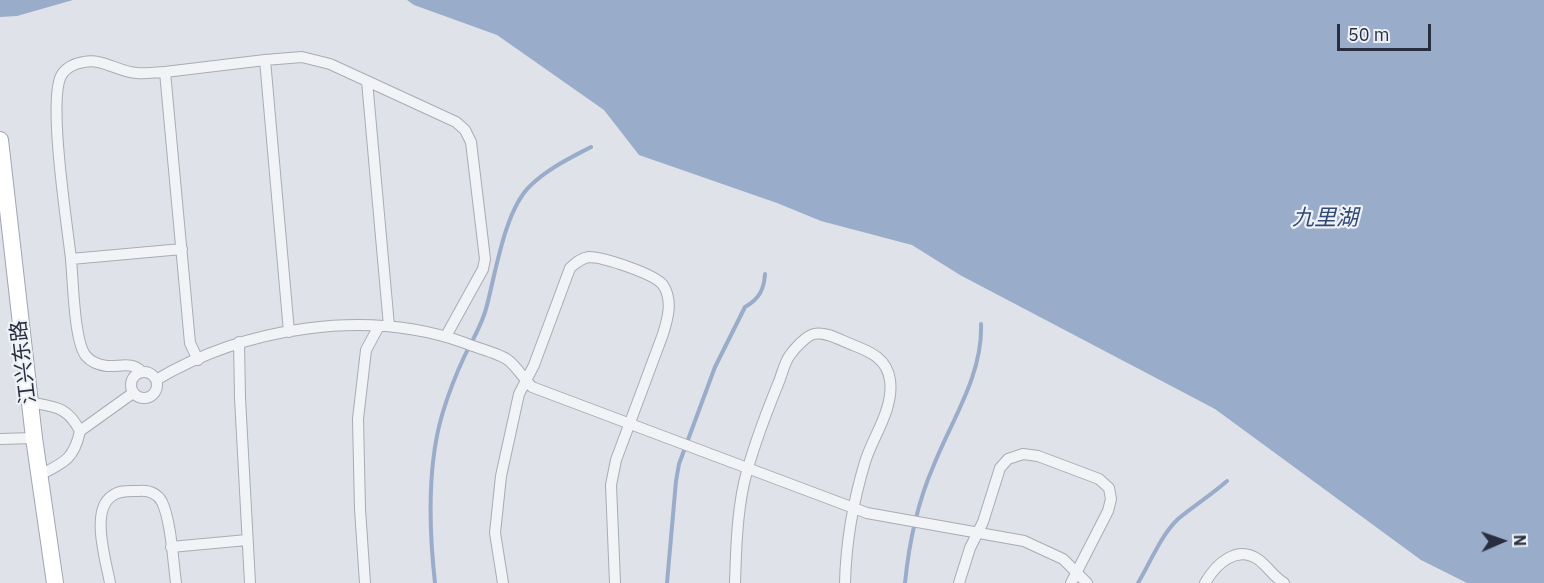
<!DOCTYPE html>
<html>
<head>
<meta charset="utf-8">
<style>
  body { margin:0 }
  #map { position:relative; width:1544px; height:583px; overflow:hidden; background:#dfe2e8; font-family:"IBM Plex Sans",sans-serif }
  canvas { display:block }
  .north { position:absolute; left:1472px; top:511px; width:60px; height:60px; -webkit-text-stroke:4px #eef1f6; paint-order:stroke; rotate:88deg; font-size:16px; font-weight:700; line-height:24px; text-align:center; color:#282e3f }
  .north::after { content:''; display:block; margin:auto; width:21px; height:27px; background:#282e3f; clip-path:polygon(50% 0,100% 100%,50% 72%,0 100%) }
  .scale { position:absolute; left:1337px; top:24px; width:94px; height:27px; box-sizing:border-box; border:3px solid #282e3f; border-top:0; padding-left:8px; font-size:18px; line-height:21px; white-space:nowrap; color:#282e3f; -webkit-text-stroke:4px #eef1f6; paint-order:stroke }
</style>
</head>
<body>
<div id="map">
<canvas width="1544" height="583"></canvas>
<div class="north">N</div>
<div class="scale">50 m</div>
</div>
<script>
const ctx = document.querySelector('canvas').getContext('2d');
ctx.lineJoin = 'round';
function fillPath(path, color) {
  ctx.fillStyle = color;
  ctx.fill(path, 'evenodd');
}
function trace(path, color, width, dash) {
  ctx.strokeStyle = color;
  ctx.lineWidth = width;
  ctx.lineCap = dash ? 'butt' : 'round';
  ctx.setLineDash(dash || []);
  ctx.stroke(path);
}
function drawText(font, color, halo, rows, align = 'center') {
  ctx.font = font + ' "IBM Plex Sans","Noto Sans SC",sans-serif';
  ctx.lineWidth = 4.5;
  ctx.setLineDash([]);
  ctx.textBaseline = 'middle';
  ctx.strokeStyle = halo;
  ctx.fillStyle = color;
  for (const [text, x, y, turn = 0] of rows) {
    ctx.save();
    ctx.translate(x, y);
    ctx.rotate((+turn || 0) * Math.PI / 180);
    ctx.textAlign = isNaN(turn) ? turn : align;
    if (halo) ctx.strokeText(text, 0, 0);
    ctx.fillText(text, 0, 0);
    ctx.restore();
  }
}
const water = new Path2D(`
  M0,0H73L17,16L0,17Z
  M407,0H1544V583H1467L1421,560L1215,409L960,275L912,245L821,221L777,203L639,155L604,110L497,35L414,5Z`);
const stream = new Path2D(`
  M435,583C429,529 427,467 442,415C448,395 456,374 465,355C473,339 483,323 487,305C496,271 505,210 530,186C547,169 570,158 591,147
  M667,583L676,481L679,464L715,367L745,307C759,299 764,290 765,274
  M905,583C909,543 917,504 933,467C951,421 983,375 981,324
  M1138,583C1150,563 1161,535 1178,519C1194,506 1211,495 1227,481`);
const minor = new Path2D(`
  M265,60L302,57L330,64L367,81L389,326
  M165,72C156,72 146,74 137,73C118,72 103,58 84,62C75,63 65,68 61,76C48,102 67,224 71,259L182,249
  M367,81L456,122L465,130L471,142L485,259L483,269L446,336
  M71,259C73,279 74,342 86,356C91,362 99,365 107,366C120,367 132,361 142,372
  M239,342L240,398L250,583
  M198,360L190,343L165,72L265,60L289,332
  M131 385a13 13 0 1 1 26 0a13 13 0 1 1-26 0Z
  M156,380C245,327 367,308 465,343C476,348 499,353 508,360C517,367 524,379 532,387L867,513L1024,541L1063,559L1087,583
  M29,402C55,407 67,406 80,431C74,460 63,463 38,476
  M80,431L133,393
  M0,439L34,438
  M171,547L247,540
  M110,583C106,561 90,510 112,496C119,490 130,491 138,491C148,490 157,493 162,502C171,521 173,560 176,583
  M365,583L360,509L358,419L366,350L379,326
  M503,583L495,533L501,476L519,394L534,365L570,268C576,263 581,258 589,257C603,257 655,274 663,285C673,300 668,318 663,334L616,460L611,485L615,583
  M735,583C736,550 737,515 744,483C752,449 765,416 778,384C782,375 784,363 790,355C795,348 806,336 814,334C826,331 842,341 853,345C871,352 887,359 890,380C894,409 873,436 865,462C853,502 846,541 845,583
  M959,583L970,548L983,522L1000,468L1008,459L1023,454L1038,456L1099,479L1109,488L1111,499L1108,511L1071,583
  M1205,583C1216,564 1237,544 1259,560C1268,567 1274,577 1284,583`);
const primary = new Path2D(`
  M0,140L34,438L55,583`);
const streetNames = [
  ["江兴东路",24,362,-97]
];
const waterNames = [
  ["九里湖",1325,219]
];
fillPath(water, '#99acc9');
trace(stream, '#99acc9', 4);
trace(minor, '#a8acb5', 12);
trace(primary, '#9ea5b4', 18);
trace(minor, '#f1f3f7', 10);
trace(primary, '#fff', 16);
drawText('21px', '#282e3f', '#eef1f6', streetNames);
drawText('italic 22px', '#314974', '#eef1f6', waterNames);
</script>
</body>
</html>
